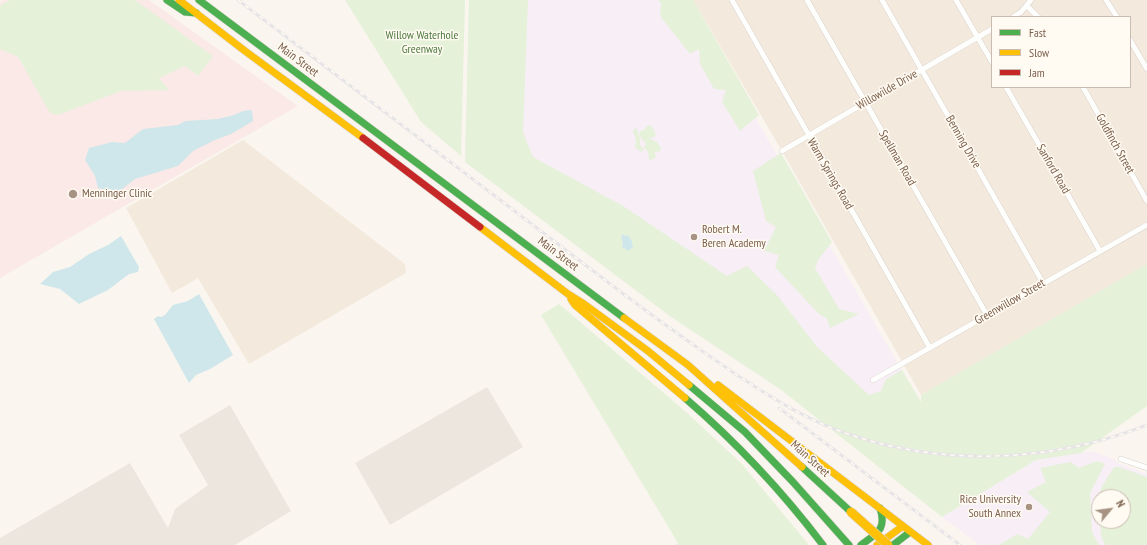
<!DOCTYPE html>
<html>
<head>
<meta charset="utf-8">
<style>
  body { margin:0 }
  #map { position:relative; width:1147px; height:545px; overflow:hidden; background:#faf6ef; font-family:"PT Sans Narrow",sans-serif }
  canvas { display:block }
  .legend { position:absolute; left:991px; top:16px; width:140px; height:72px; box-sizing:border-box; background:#fffbf3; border:1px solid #cabcb0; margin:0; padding:5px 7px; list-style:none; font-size:12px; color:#7b5e4b }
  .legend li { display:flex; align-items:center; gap:8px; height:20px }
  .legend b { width:20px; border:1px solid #cabcb0 }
  .north { position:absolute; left:1091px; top:489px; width:40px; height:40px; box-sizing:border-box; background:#fffbf3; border:1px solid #cabcb0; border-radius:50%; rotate:61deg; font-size:11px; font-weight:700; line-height:16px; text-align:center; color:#7b5e4b }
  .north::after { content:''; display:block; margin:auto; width:14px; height:18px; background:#a79384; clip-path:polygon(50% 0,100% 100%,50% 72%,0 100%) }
</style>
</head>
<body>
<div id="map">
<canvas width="1147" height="545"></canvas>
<ul class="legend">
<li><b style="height:5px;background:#4caf50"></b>Fast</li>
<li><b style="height:5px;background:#ffc107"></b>Slow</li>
<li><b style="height:5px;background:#c62828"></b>Jam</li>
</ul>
<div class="north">N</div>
</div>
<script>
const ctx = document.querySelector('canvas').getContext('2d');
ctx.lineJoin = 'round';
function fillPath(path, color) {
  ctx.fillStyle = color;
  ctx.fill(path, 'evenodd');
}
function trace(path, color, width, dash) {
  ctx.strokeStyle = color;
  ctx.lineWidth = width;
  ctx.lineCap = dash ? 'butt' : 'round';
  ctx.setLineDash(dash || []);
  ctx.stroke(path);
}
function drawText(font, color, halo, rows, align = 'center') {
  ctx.font = font + ' "PT Sans Narrow",sans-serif';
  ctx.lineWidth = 3;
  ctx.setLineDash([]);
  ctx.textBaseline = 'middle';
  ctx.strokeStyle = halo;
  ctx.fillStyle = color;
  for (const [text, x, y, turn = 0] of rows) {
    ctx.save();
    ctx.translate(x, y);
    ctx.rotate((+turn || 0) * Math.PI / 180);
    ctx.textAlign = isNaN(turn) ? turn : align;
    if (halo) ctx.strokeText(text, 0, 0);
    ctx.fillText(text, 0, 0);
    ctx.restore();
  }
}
const residential = new Path2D(`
  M693,0H1147V264L921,395L782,151ZM992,17H1130V87H992Z
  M243,140L405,264L406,273L249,364L198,278L172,293L126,208Z`);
const industrial = new Path2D(`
  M487,387L523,447L390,525L355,463Z
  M230,405L291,511L235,545H0V538L130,463L168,528L175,509L208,485L179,435Z`);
const education = new Path2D(`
  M469,0H687L921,403L780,389L731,357L465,162Z
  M1093,451L1114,459L1120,464L1147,474V545H980L942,517L1036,460ZM1099,497H1123V521H1099Z`);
const medical = new Path2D(`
  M3,0H149L298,106L0,278V2Z`);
const green = new Path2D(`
  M10,0H135L213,56L198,76L185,66L159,78L169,90L121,91L58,115L50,113L18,57L0,49V5Z
  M345,0H465L461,156L421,122Z
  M469,0H528L523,132L533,157L623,206L727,276L747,266L776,294L817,347L869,395L881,391L886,379L902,370L921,402V395L1147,264V406L1081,453L1036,460L942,517L780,389L671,317L465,162Z
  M658,0H693L759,115L740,131L722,102L726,90L714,89L700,64L699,49L690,54L660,16L661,3Z
  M650,125L651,126L656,134L653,138L650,137L649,138L657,142L661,149L659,152L654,151L656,156L655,158L651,160L649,159L648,152L644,147L646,143L642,140L639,133L642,130H645L646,127Z
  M636,128L640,138V145L644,149L641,152L635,147L636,141L633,130Z
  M781,153L832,242L818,260L815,268L839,309L859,314L830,328L827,319L818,313L775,267L779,255L764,251L776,227L766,221L753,171Z
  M559,304L685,411L742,464L809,545H675L678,543L541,315Z
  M1097,461L1105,464L1090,493L1092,532L1099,545H999L1017,534L1028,539L1050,512L1027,492L1046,482L1040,468L1071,462L1079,468Z
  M1114,467H1119L1147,477V545H1105L1101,536L1100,521H1123V497H1100L1101,488Z`);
const water = new Path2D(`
  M252,110L253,121L231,134L215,140L193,151L178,166L135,179L117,193L98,188L95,176L85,160L89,148L112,142L125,143L143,129L178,125L185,121L218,119L234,115L243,111Z
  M623,234L625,236L628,235L632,242L633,247L628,251L622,247L623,244L621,237Z
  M121,236L139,267L138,272L129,274L108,290L79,304L60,289L40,284L53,272L70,267L89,254L108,245Z
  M199,294L233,355L210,369L196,375L189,383L154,319L158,316L161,317L165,315L173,305L188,301Z`);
const street = new Path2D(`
  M732,0L930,348
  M807,0L987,315
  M882,0L1043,283
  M956,0L992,62
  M1106,0L1117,17
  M1027,6L1038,17
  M1013,17L1021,12L1031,0
  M1130,40L1147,69
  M1006,87L1100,251
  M1083,87L1147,201
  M782,151L992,29
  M873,380L1147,225
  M1121,459L1147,468`);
const fast = new Path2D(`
  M167,0L185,12L196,13
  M199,0L624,318
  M689,385L745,432L793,482L849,545
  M685,398C736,442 782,491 823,545
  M802,467L851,512
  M861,545C877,533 887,530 880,508
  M893,545L910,532`);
const slow = new Path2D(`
  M179,0L245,51L363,138
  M480,227L568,294L584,304L648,351L689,385
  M571,299L575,305L685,398
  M624,318L688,365L802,467
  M718,385L903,526
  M877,545L903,526L928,545`);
const jam = new Path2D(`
  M363,138L480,227`);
const rail = new Path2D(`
  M238,0C355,88 471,178 588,267C636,304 684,339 734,373C772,398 808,421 851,435C947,467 1053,462 1147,425
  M779,408L960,545`);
const slowBridge = new Path2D(`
  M851,512L888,545`);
const markers = [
  [73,194,5,"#a79384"],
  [694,237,4,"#a79384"],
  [1029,507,4,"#a79384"]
];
const parkNames = [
  ["Willow Waterhole",422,36],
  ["Greenway",422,50]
];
const streetNames = [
  ["Main Street",298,60,37],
  ["Willowilde Drive",887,90,-30],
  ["Benning Drive",963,142,60],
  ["Goldfinch Street",1115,144,61],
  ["Spellman Road",897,158,60],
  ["Sanford Road",1053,169,60],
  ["Warm Springs Road",830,174,60],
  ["Main Street",558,254,37],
  ["Greenwillow Street",1010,302,-30],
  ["Main Street",810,459,42]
];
const poiNames = [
  ["Menninger Clinic",82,194],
  ["Robert M.",702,230],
  ["Beren Academy",702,244],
  ["Rice University",1021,500,"right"],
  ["South Annex",1021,514,"right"]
];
fillPath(residential, '#f3e9dd');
fillPath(industrial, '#ede6df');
fillPath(education, '#f7eef6');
fillPath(medical, '#fbe9e7');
fillPath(green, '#e6f1da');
fillPath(water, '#cfe7eb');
trace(street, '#dad3cd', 6);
trace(fast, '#dad3cb', 8);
trace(slow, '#dad3cb', 8);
trace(jam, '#dad3cb', 8);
trace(street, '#fefefd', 5);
trace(fast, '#4caf50', 7);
trace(slow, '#ffc107', 7);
trace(jam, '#c62828', 7);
trace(rail, '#e6e4e6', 3);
trace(rail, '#fffbf3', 1.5, [4.5]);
trace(slowBridge, '#dbd2cb', 10, []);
trace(slowBridge, '#ffc107', 9);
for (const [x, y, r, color] of markers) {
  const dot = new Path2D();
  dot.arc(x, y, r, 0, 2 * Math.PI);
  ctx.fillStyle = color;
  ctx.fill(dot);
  trace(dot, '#fffbf3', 1.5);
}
drawText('12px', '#4f7b40', '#fffbf3', parkNames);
drawText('12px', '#7b5e4b', '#fffbf3', streetNames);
drawText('12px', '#7b5e4b', '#fffbf3', poiNames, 'left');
</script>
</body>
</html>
